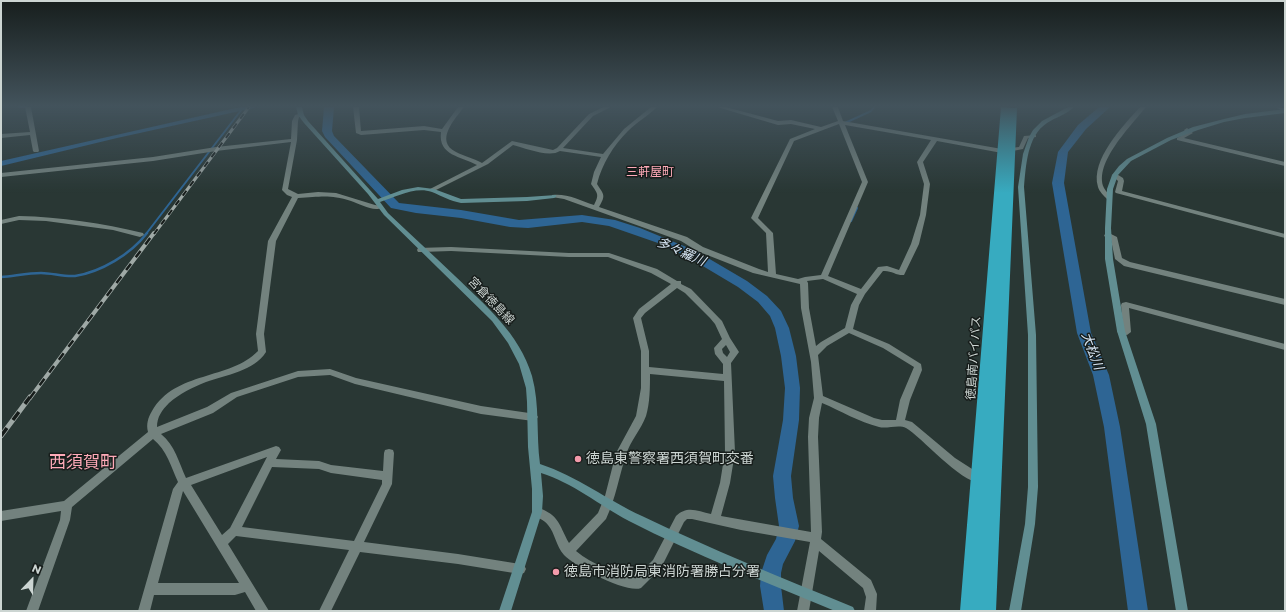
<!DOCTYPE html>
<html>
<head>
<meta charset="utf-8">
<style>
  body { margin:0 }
  #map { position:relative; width:1286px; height:612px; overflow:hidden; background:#293734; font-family:Montserrat,sans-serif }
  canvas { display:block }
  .frame { position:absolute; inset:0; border:2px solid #ccd5d2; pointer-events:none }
  .north { position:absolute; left:12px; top:560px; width:40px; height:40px; -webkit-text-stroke:3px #171d1b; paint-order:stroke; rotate:23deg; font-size:11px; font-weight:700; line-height:16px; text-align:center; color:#ccd5d2 }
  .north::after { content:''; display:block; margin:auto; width:14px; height:18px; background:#ccd5d2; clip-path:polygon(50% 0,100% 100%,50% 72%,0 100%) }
</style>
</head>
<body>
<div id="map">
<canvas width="1286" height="612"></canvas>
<div class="frame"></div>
<div class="north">N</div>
</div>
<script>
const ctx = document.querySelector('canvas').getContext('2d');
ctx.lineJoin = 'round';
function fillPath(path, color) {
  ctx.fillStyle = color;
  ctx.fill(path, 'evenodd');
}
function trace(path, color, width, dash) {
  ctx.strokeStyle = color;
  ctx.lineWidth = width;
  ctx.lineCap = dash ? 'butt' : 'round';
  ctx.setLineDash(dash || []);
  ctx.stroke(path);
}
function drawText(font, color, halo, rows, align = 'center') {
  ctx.font = font + ' Montserrat,"Noto Sans JP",sans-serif';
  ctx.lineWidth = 3;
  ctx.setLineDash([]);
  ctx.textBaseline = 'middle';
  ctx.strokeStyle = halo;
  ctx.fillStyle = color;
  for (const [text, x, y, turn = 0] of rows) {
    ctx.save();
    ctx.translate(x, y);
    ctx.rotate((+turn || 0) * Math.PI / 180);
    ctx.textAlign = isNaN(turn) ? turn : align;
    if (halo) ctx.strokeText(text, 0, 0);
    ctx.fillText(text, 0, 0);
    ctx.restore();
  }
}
const water = new Path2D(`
  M240,107H258L117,138L1,166V161Z`);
const streamFar1 = new Path2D(`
  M19,107H27
  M845,123L871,111L874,107
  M851,221L857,208
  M146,234L242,109`);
const stream = new Path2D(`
  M1,277C14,276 28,273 41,273C52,273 64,277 75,276C101,272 131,254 147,233`);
const river = new Path2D(`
  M324,107H334L332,131L334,136L399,203L461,210L519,220L582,215L615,220L640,228L696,251L747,281L767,296L781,311L789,328L796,356L800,388L799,420L791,476L793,498L799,526L795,541L783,564L781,573V586L784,611H764L760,586L761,573L767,555L776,539L779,526L775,498L773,476L783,420L785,388L781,356L775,328L770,316L758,302L738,287L686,256L658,243L609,226L582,222L528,228L510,227L461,218L416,213L391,208L325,137L322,131Z
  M1099,107H1110L1086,129L1068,152L1064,183L1091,333L1109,375L1120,427L1148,611H1128L1104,427L1093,375L1077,333L1052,183L1058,152L1078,125Z`);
const street = new Path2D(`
  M25,107H31L39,151L38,152H34L33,151L30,135L1,138V134L30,132Z
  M353,107H359L361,131L424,126L442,129L458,107H464C455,119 434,141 456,152C464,156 473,158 482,163L512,141L553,150L557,148L589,114L603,107H611L593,116L563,148L603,154L624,129L651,107H657C648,116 637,122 628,131C613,146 602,164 597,184C604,195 606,195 599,207L687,237L703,247L759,269L768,272L766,233L751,218L790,139L815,129L791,124L778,125L717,107H726L778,121L791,120L821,127L838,121L832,107H838L843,121L1002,149L1019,147L1024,136L1036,135V137L1028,138L1023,149L1002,153L937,141L923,162L930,184L926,215L919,244L904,275C897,276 891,270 883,271L865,294L859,305L853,329L889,344L921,364L922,370L910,400L905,420L912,422L955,458L983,476L984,479L983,482C965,488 922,437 906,428C899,424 887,429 879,427C859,422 841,411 822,403L819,418L818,437L822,532L821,539L871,580L877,594L876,611H864L866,597L863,588L819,551L809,611H797L810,542L741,530L692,519H687L684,522L661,568L641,588C627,594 574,566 564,555C556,546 555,533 548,525C544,519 535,518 532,512L533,509L537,507C560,516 558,523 569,543L598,513L605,496L616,453L636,416L641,388V351L633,318L639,309L671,284L651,273L608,257H569L451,251L421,252H418L417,250L418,248L451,247L569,253H609L657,269L677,281H681V284L691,289L722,321L730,338L739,352L731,363L735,452L730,483L721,516L811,532L808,437L809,418L814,398L811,362L801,308L800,284L753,273L697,251L681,241L564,199L552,197V195C566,193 580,200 594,205C600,194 597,193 591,184L594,172L601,157L560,151C549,158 525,148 513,145L488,164L434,191H430V189L477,165C461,156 438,156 441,132L424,130L361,135L356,133ZM839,124L862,182L821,275L805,277L798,279L776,274L773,233L758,218L794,141ZM845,125L931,140L917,162L924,184L920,215L911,244L899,270L887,266L878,267L861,289L828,276L868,182ZM823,279L857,294L851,305L845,328L821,342L816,346L809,308L808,283L807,281ZM677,288L685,293L710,318L715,324L722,339L714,348L715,354L723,364V374L649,367V351L641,318L645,313ZM849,333L883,348L914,367L900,400L896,420H882L874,418L823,396L818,355L827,346ZM726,345L730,352L727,357L723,353L722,349ZM650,374L724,381L725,452L720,483L711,514C698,511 687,505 676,516L653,560L635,578C613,572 593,565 576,551L606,519C616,498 619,476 626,455C630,441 641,430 646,416C650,403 650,387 650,374Z
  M1140,107H1146C1132,125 1093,163 1104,188C1106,192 1110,195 1112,198L1111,199H1107C1104,196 1099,191 1098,187C1090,160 1123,126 1140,107Z
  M1276,107L1285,108V112L1277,108Z
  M301,113L304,115L299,117L298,121L297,140L288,189L298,194L318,192L336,193L375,205L382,206L383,207C375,213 360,204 351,201C329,194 320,197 298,198L276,241L264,334L266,352C254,371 226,375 206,382C193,387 179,394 169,403C162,410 157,417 157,427L207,407L231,393L298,371L330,369L356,378L481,406L536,414L538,417L536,420L533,421L481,414L355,384L330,375L298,377L237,397L213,413L161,434C175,445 179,463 186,478L276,446L279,447L281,450L276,459L319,461L331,465L383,471L384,453L385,450L389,449L393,450L394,453L392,484L364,542L458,554L520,564L524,565L526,569L524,573L520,574L458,564L360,552L331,611H319L349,550L236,536L228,544L269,611H256L245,592L235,595H154L150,611H138L173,489L178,482C171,467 167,450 153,439L72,507L70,520L38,611H26L60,520L61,511L1,521V511L64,501L148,432C146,424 148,418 152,411C175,371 230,380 258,351L256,334L268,241L292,197L287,195L282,190L291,142L216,151L153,161L1,177V173L153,157L216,147L291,139L292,121L295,115ZM267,457L230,528L222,535L191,485ZM272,467L319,469L331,473L382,480V484L354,541L242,527ZM183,491L239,583H158Z
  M1187,128L1193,133L1184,138L1285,162V166L1177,140V138L1186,133L1184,130Z
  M1115,173L1123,178L1124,181L1122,191L1285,234V238L1116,193L1115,192L1118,181L1112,175Z
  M19,216C61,217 102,223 143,233L144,235L140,237L113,230L46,221L19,220L1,224V220Z
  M1105,234H1111L1117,237L1122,258L1130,262L1285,299V305L1124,266L1115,259L1111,240L1104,236Z
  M1126,302L1285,344V350L1129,308L1131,332L1127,335L1118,333L1117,331L1118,329L1123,328L1121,305L1122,303Z`);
const secondary = new Path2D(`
  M296,107H302L304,115L308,121L378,199L402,190L418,187L434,189L461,199L527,197L556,195V197L554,198L527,201L461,203C450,201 442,196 432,192C415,186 396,197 380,202L388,213C410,234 433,255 455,276C486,306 519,333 532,376C540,405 536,435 540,464C577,476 607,500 642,516C711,549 782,578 853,607L855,611H835C766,582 695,555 629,521C599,505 573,483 541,473L543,496L542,512L511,611H499L532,512V489L528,447L527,402L526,388L519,364L508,343L492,321L384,215L368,194L304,123L298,115Z
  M1068,107H1074C1066,115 1056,117 1047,123C1027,136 1026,166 1024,187L1036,335L1038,487L1035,524L1021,611H1009L1025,524L1028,487V335L1018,187L1023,154L1029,137L1033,130L1042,121Z
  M1285,109V113L1245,118L1224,122L1198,130L1171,140L1131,161L1118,175L1113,189L1111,228L1113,259L1125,331L1156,424L1188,611H1176L1146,424L1117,331L1105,259V228L1107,189L1112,175L1119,166L1127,159L1167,138L1193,127L1224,119L1245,114Z`);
const highway = new Path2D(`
  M1001,107L1017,108L996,611H978L987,461L978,611H960Z`);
const railFar2 = new Path2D(`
  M154,234L249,107`);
const railFar1 = new Path2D(`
  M30,398L154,233`);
const rail = new Path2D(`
  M1,436L30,397`);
const markers = [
  [578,459,4,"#f39aaa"],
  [556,572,4,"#f39aaa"]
];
const farQuarternames = [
  ["三軒屋町",650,172]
];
const streetNames = [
  ["宮倉徳島線",491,301,46],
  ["徳島南バイパス",974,358,-86]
];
const waterNames = [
  ["多々羅川",681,252,24],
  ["大松川",1092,351,69]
];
const nearPoinames = [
  ["徳島東警察署西須賀町交番",586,459],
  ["徳島市消防局東消防署勝占分署",564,572]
];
const nearQuarternames = [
  ["西須賀町",83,463]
];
fillPath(water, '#2e6594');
trace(streamFar1, '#2e6594', 2);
trace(stream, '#2e6594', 2.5);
fillPath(river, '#2e6594');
fillPath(street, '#73827e');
fillPath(secondary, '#618e92');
fillPath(highway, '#37abc0');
trace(railFar2, '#9fa9a6', 3);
trace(railFar1, '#9fa9a6', 4);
trace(rail, '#9fa9a6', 5);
trace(railFar2, '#171d1b', 2, [6]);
trace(railFar1, '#171d1b', 2.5, [8]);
trace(rail, '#171d1b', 3.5, [10]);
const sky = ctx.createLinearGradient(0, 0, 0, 193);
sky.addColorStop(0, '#171e1d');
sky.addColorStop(0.55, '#43535c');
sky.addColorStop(1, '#43535c00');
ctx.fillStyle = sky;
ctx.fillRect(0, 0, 1286, 193);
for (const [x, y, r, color] of markers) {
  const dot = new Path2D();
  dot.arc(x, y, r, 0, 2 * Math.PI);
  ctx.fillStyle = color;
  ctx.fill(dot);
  trace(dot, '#171d1b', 1.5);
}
drawText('12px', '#feaab8', '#171d1b', farQuarternames);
drawText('12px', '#ccd5d2', '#171d1b', streetNames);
drawText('italic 13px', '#d4e3f1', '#171d1b', waterNames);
drawText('14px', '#ccd5d2', '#171d1b', nearPoinames, 'left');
drawText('17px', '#feaab8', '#171d1b', nearQuarternames);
</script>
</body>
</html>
